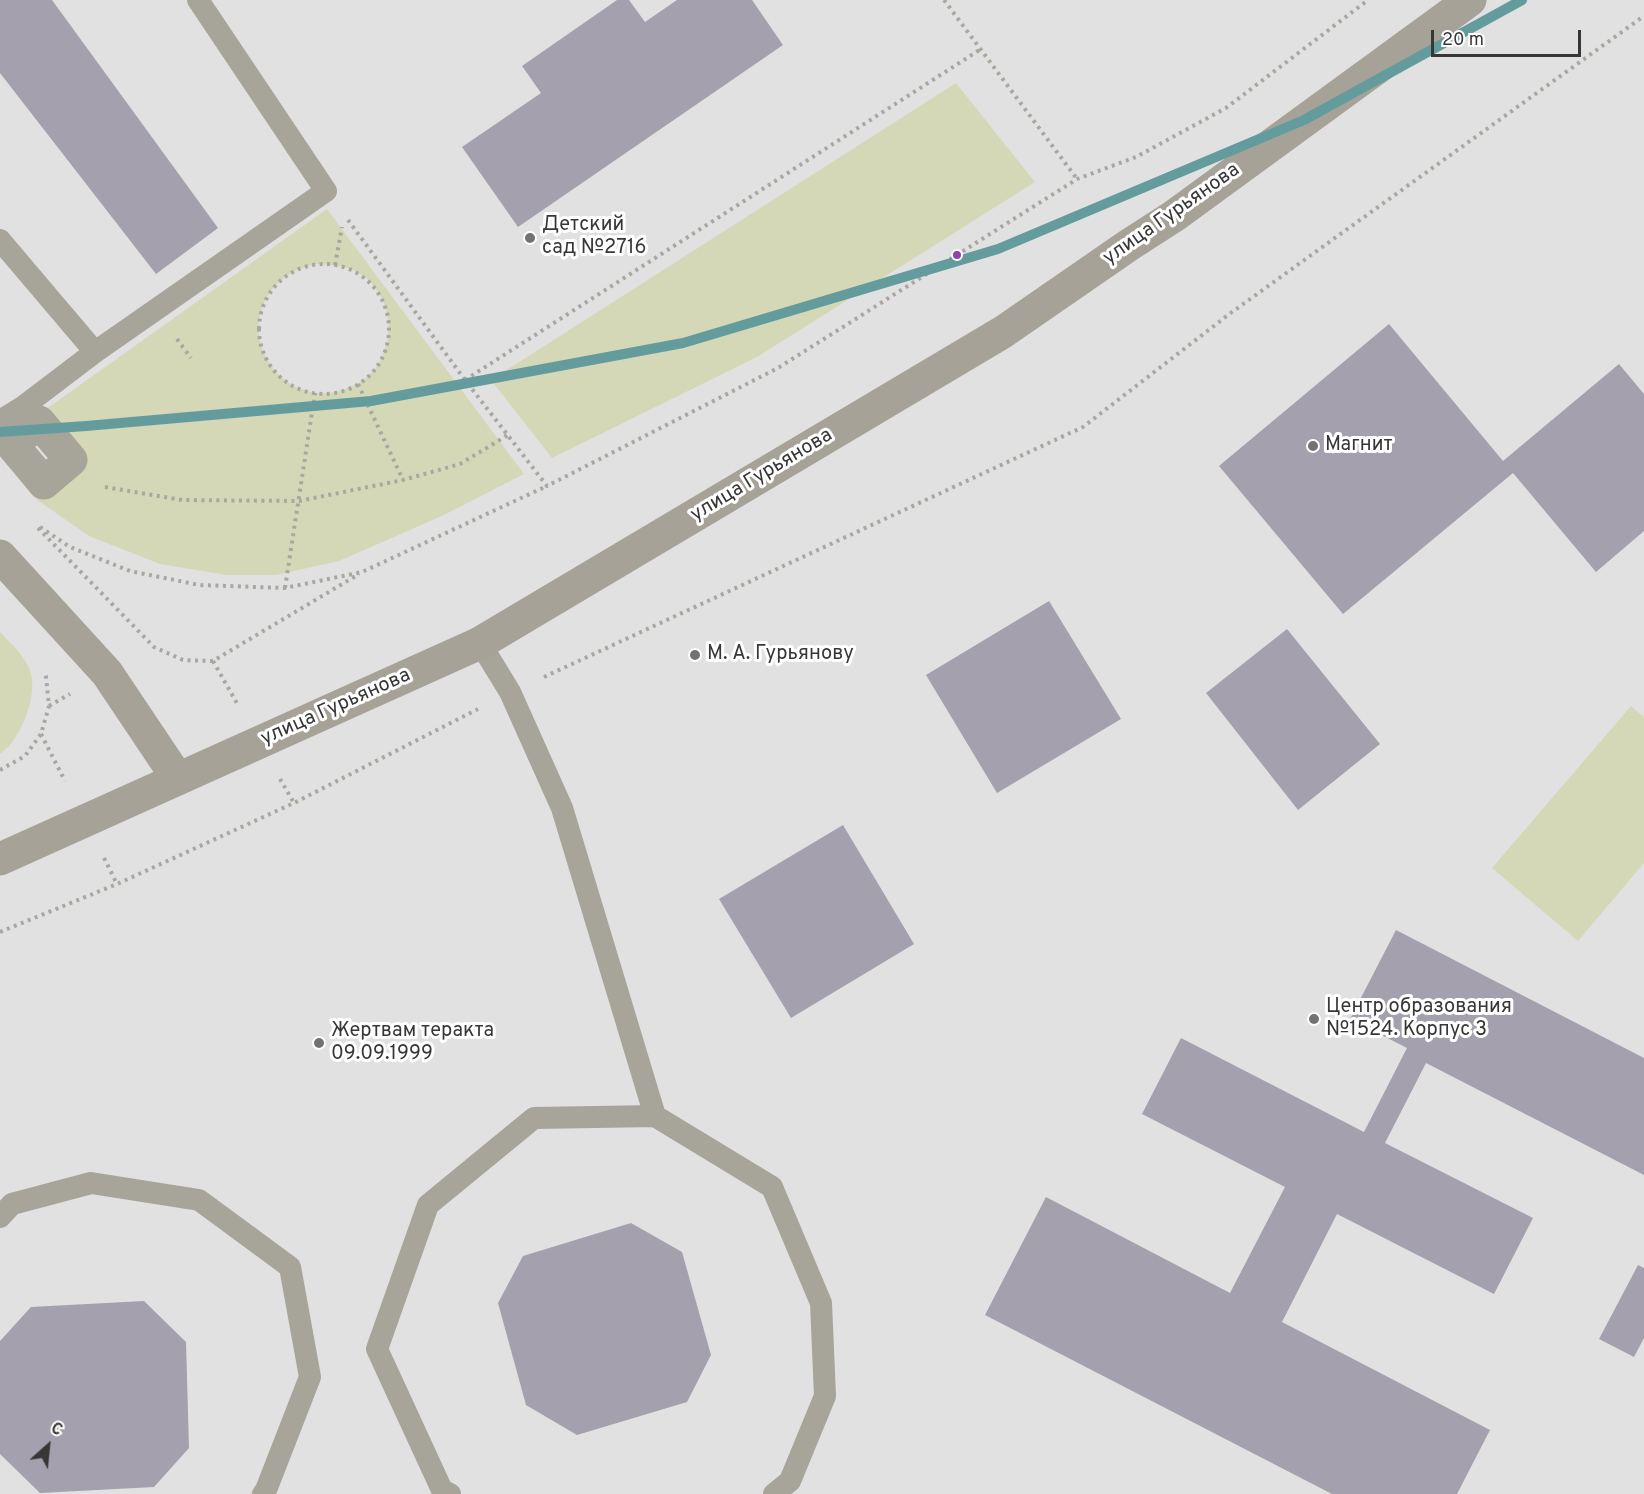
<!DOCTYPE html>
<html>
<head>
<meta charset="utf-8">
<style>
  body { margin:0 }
  #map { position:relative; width:1644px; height:1494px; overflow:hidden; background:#e1e1e1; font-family:Overpass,sans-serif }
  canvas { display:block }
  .north { position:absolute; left:18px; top:1416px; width:60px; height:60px; -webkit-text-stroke:4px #fff; paint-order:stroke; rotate:27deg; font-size:16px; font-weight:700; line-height:24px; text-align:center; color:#373737 }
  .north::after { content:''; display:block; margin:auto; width:21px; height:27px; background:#373737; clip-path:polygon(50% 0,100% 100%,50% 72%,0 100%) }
  .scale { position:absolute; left:1431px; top:30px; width:150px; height:27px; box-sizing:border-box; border:3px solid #373737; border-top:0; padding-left:8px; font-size:18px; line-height:21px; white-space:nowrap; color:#373737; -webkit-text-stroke:4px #fff; paint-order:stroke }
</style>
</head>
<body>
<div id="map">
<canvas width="1644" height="1494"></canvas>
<div class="north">С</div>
<div class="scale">20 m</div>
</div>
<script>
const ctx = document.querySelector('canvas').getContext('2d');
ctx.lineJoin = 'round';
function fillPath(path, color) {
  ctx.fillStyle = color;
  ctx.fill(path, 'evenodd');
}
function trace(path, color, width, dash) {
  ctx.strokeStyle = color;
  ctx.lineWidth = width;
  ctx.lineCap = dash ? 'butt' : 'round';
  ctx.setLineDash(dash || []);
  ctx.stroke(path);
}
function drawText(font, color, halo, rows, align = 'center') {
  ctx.font = font + ' Overpass,sans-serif';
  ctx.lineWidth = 6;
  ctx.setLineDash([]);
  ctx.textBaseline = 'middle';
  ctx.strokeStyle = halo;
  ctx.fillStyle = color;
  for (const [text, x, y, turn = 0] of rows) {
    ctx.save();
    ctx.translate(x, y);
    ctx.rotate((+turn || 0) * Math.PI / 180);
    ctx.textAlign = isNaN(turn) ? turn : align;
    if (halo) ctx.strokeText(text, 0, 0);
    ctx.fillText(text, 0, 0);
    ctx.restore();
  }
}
const green = new Path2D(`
  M956,83L1035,182L757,357L552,458L491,380Z
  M327,209L524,474L442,516L339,561L276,575H227L160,564L89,536L33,497L0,451V442ZM315,264C329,265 343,265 355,271C387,287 397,329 381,359C374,373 363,382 348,388C282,415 228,330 279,282C289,272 302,268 315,264ZM39,422L71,460L44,483L12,445Z
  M0,632C11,644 27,657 31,674C36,694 25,725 13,741C10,746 4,750 0,754Z
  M1631,706L1644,717V863L1578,941L1492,868Z`);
const building = new Path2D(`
  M0,0H52L218,228L156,274L0,73Z
  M617,0H629L645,22L677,0H752L783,45L518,227L462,147L541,93L522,66Z
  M1389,324L1503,461L1619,364L1644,394V531L1596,572L1513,473L1343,614L1219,466Z
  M1049,601L1121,719L997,793L926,675Z
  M1287,629L1380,744L1298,810L1206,693Z
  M843,825L914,944L791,1018L719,899Z
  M1396,930L1644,1058V1175L1426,1063L1385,1143L1533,1218L1494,1294L1337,1214L1282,1322L1490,1430L1457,1494H1332L985,1315L1046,1197L1230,1293L1285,1187L1142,1114L1181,1038L1364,1132L1407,1048L1350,1019Z
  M631,1223L682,1252L711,1355L687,1402L577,1435L526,1405L498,1303L523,1256Z
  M1638,1265L1644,1268V1338L1634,1357L1599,1339Z
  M144,1301L186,1342L189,1448L154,1487L40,1493L0,1454V1341L31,1307Z`);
const path = new Path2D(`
  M944,0L1077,179
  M348,220L465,380L547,486L778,368L1077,179L1136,157L1226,108L1368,0
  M259 329a65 65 0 1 1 130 0a65 65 0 1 1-130 0Z
  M335,265L342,227
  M177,339L191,358
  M465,380L981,49
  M358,384L403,480
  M105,487L182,500L299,501L403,480L460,464L508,435
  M40,527L70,547L130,571L199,585L285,588L362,572L547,486
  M38,528L154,647L183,660L213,661L359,574
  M285,588L315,393
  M213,661L238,705
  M544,677L1083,427L1232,312L1644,16
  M49,706L70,694
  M41,734L65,781
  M0,770L25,756L41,734L49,706L46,677L44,672
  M280,779L294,803
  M104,858L117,884
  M0,932L117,884L294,803L478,709`);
const service = new Path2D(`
  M0,240L95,352L326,191L198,0
  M0,421L24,406L95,352
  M480,643L510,692L562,808L655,1116
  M0,1217L12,1204L91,1183L199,1200L290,1267L310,1377L266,1490L263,1494
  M450,1494L442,1490L377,1349L428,1205L534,1118L655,1116L772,1187L821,1303L825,1396L790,1481L774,1494`);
const pedestrian = new Path2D(`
  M39,422L71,460L44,483L12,445Z`);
const secondary = new Path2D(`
  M0,556L107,673L178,779
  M0,859L480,643L1003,332L1129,245L1174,216L1470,0`);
const metro1 = new Path2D(`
  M0,432L86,426L371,401L683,343L998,249L1304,120L1522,0`);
const markers = [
  [530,238,6,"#727272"],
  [957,255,5,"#8e44ad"],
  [1313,446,6,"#727272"],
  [695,655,6,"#727272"],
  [1314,1019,6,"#727272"],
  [319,1043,6,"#727272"]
];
const streetNames = [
  ["улица Гурьянова",1172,215,-35],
  ["улица Гурьянова",762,476,-31],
  ["улица Гурьянова",336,708,-24]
];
const poiNames = [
  ["Детский",542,226],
  ["сад №2716",542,249],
  ["Магнит",1325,446],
  ["М. А. Гурьянову",707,655],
  ["Центр образования",1326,1008],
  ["№1524. Корпус 3",1326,1031],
  ["Жертвам теракта",331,1032],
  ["09.09.1999",331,1055]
];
fillPath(green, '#d5d8b7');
fillPath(building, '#a4a0ad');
trace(path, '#aaa7a1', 4, [3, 4.5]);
trace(service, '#a7a49a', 22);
trace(pedestrian, '#a7a49a', 33);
trace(secondary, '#a6a298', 33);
trace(metro1, '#649c9d', 10);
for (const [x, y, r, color] of markers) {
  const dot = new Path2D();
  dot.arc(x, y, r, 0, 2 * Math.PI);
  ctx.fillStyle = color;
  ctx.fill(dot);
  trace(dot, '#fff', 2);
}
drawText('20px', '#373737', '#fff', streetNames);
drawText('20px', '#373737', '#fff', poiNames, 'left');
</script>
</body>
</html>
